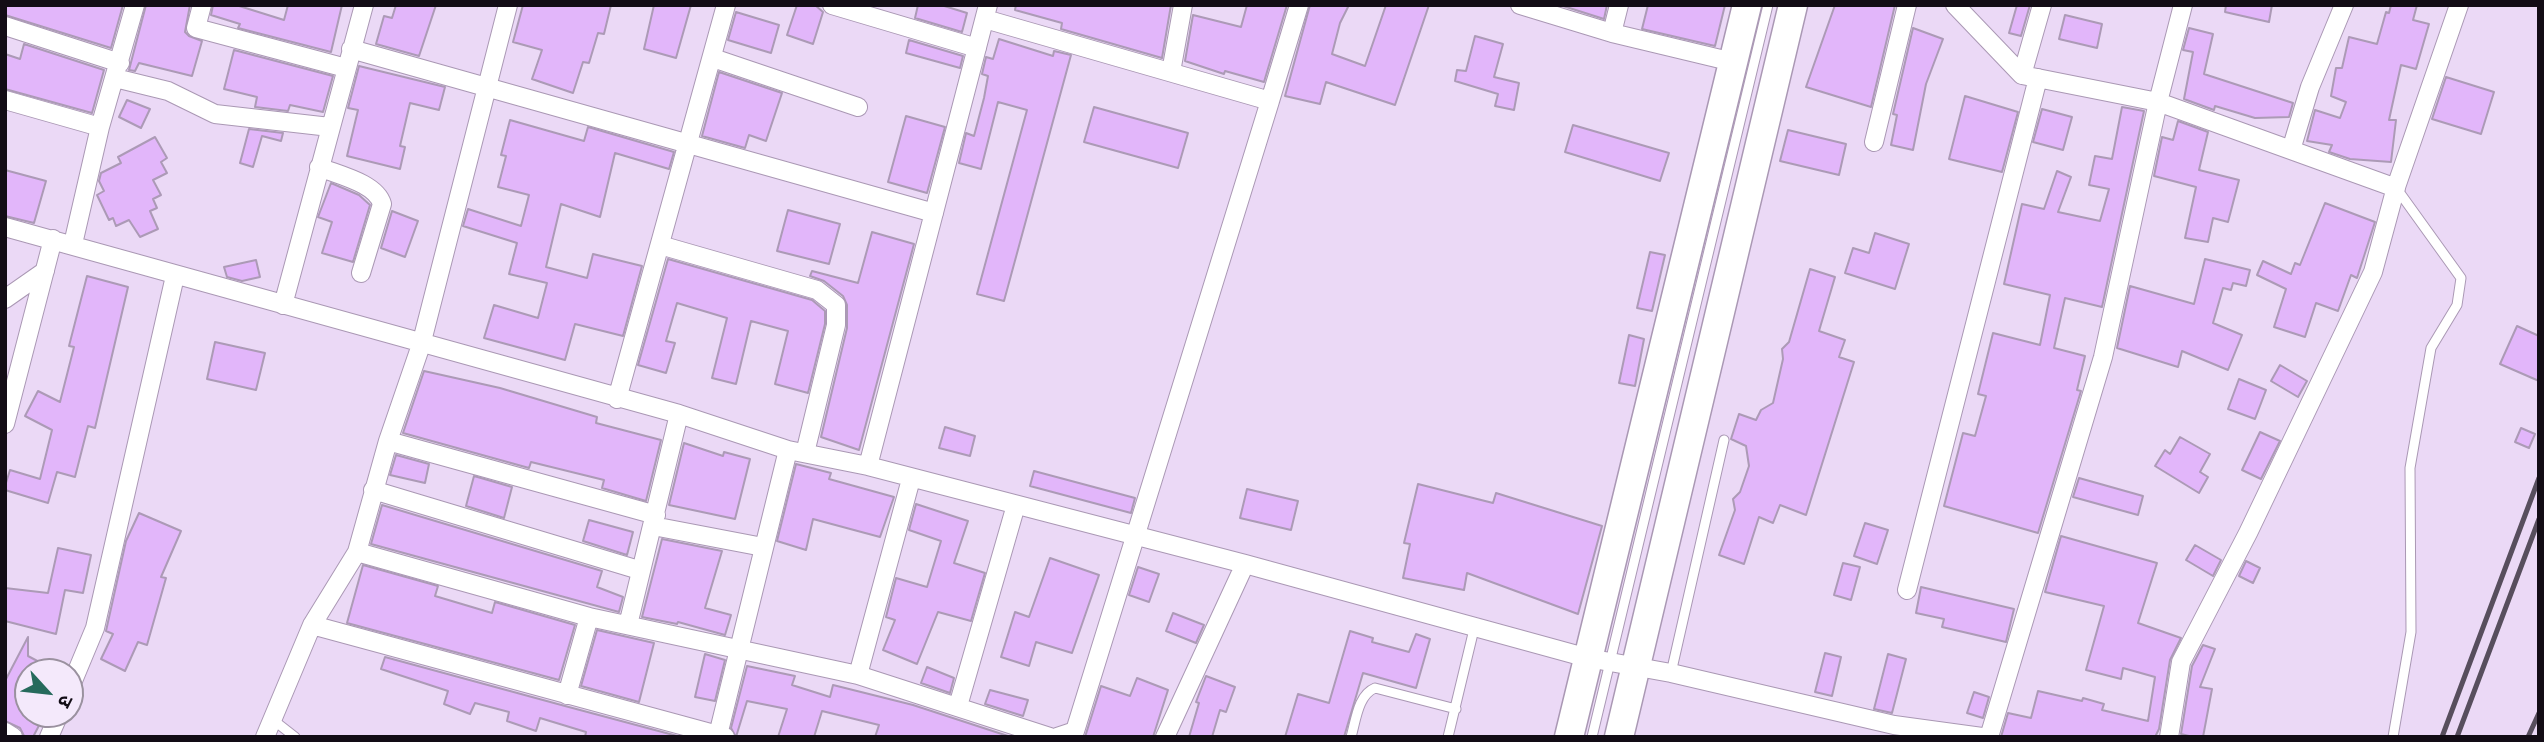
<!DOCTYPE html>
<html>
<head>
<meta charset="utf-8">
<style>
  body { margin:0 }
  #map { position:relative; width:2544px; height:742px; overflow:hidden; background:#ebd9f6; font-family:Manrope,"Noto Sans Devanagari",sans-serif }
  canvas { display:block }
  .frame { position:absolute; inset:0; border:7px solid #120c15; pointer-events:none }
  .north { position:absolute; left:14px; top:658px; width:70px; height:70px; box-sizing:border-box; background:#f4e9fb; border:2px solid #9a919f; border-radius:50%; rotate:117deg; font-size:19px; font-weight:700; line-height:28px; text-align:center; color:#120c15 }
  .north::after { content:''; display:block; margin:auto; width:24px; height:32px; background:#266a5c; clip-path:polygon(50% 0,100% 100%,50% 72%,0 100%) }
</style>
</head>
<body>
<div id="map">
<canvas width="2544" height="742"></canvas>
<div class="frame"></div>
<div class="north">उ</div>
</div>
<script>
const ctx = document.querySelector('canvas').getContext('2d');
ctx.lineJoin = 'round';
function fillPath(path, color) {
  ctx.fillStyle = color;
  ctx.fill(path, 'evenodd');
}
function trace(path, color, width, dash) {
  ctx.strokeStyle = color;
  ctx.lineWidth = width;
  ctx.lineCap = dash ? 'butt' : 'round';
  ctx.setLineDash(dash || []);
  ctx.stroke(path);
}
const building = new Path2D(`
  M5,5H123L111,48L5,15Z
  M146,5H190L185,32L189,36L202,41L192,76L139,63L135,71L129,70Z
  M213,5H236L284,20L288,5H342L331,52L238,28L240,24L211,15Z
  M396,5H436L419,56L376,44L384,16L392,18Z
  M523,5H611L604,34L598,33L589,63L583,62L573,93L532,79L542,50L513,42Z
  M654,5H691L676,58L644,49Z
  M797,5H815L823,12L813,44L787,35Z
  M918,5H941L967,13L962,32L915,18Z
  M1016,5H1171L1162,58L1061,29L1062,23L1015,10Z
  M1247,5H1287L1264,82L1225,71L1224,74L1185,61L1193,15L1241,27Z
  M1310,5H1349L1340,23L1332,54L1365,66L1386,5H1429L1395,105L1326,82L1320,104L1285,96Z
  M1560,5H1607L1604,19Z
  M1648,5H1725L1715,46L1642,29Z
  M1835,5H1895L1871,107L1806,87Z
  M2017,5H2030L2021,36L2009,33Z
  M2226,5H2272L2269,22L2225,12Z
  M2391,5H2417L2413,20L2429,24L2416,69L2401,65L2389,120H2396L2391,162L2350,159L2329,152L2332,145L2307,141L2315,110L2340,118L2346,102L2331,96L2336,68H2342L2349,37L2377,44L2386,12L2389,13Z
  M736,12L779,25L771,53L728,40Z
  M2065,15L2102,24L2097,48L2059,39Z
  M1913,28L1943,39L1926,84L1913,150L1891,145L1897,115L1893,114Z
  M2189,28L2213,34L2204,74L2293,103L2289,117L2255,118L2215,106L2214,110L2184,99L2193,52L2183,50Z
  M1475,36L1503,44L1494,77L1519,83L1514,110L1495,106L1498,94L1455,81L1457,70L1466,71Z
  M999,39L1053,56L1054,51L1071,55L1004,301L977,294L1027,110L998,102L981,169L959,163L966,133L974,136L984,98L988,76L982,74L986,57L993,59Z
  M909,40L963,56L960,68L906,53Z
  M24,44L104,70L92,113L5,89V54L20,59Z
  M234,50L333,76L323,112L290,105L288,111L255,107L257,97L224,89Z
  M359,66L445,87L439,110L410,103L400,146L405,147L400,169L347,156L358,110L348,108Z
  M719,72L782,93L766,141L749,135L745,148L702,136Z
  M2446,77L2494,92L2481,134L2432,119Z
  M1965,96L2018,112L2002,172L1949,159Z
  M127,100L150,109L141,128L119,117Z
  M1094,107L1188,133L1178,168L1084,142Z
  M2122,107L2144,111L2102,307L2065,298L2054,348L2085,356L2077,390L2081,391L2038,533L1944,506L1963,433L1975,436L1986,396L1978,394L1993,333L2040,345L2050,295L2004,284L2022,204L2044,209L2057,171L2071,177L2058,212L2100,221L2109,189L2089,185L2095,156L2112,159Z
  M2042,109L2072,117L2063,150L2033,142Z
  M906,116L945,127L927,193L888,182Z
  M510,120L584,141L588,127L674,152L669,169L615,153L600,217L561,204L546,267L587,278L593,254L642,266L623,336L575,324L565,360L484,338L494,305L538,318L547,283L509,274L517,243L463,226L468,209L521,226L529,195L498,187L506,156L501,155Z
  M2178,121L2208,132L2199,170L2239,180L2228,222L2213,218L2208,242L2185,238L2196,187L2154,176L2162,137L2173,140Z
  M1573,125L1669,153L1660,181L1565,152Z
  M249,129L283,133L281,141L262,136L253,167L240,163Z
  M1788,130L1846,144L1839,175L1780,161Z
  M155,137L167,158L161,162L167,173L153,180L161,195L153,199L157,208L150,211L158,229L140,237L129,220L116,226L113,218L109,220L97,195L104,191L99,181L101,173L121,163L118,157Z
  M5,170L46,181L34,223L5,216Z
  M331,183L359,195L370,205L353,262L322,253L332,222L318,217Z
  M2325,203L2375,222L2357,278L2351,275L2338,311L2316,303L2305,337L2274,327L2286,289L2257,275L2263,261L2291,274L2295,263L2300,265Z
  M788,210L840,224L829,264L777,251Z
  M392,211L418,221L405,257L381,248Z
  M872,232L914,244L859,450L821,437L847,328V305L843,296L824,281L810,276L812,271L858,283Z
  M1875,233L1909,244L1895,289L1845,273L1853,248L1869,253Z
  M1650,252L1665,255L1652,311L1637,308Z
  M668,259L812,300L825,311V324L808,393L775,384L788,331L751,321L736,384L712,378L727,318L677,303L666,341L675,343L666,373L638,365Z
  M2205,259L2250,270L2246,286L2233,283L2231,290L2223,288L2213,323L2242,335L2228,370L2182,351L2178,367L2117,348L2130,286L2194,304Z
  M256,260L260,277L242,281L227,277L224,267Z
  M1810,269L1835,277L1819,331L1845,340L1839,357L1854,362L1806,515L1780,505L1773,523L1759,517L1744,564L1719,555L1735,510L1733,499L1740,492L1749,466L1746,446L1731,439L1739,414L1756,420L1761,410L1773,403L1783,359L1782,349L1789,342Z
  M87,276L128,287L95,428L88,426L75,477L57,472L48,503L5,490V486L10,470L40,479L52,430L25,416L38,391L60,402L74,347L69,346Z
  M2517,326L2539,336V381L2500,364Z
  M1629,335L1644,339L1635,386L1619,383Z
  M215,342L265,353L256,390L207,379Z
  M2280,365L2307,381L2298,397L2271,381Z
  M424,371L500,388L597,417L596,423L661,440L646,501L602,488L604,480L531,462L529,468L403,433Z
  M2239,379L2266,390L2255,419L2228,409Z
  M945,427L975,436L970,456L939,448Z
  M2521,428L2535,434L2529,448L2515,442Z
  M2260,432L2280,441L2261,479L2242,470Z
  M2180,437L2210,454L2200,472L2208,477L2199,493L2155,466L2165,450L2170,454Z
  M684,443L723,456L724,452L750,459L735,519L669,505Z
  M396,455L429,464L425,483L390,475Z
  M796,464L831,473L829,479L894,497L880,537L813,519L806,550L777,541Z
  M1034,471L1135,498L1131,513L1030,486Z
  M474,476L512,487L504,518L466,506Z
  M2079,478L2143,496L2138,515L2073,497Z
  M1418,484L1493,503L1496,493L1602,526L1578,614L1467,573L1464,590L1403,578L1410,544L1404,543Z
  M1247,489L1298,501L1291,530L1240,518Z
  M916,504L968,521L954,563L985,573L971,621L938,612L917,664L883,650L895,620L886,617L896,578L927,587L941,541L909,530Z
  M382,505L602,571L597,587L623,597L619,612L371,544Z
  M139,513L181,531L161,577L166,578L147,645L138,642L125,671L101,659L113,634L106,631L126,541Z
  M589,520L633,532L627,555L583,541Z
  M1865,523L1888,530L1877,564L1854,556Z
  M2061,536L2157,563L2138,623L2181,638L2170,660L2159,729L2155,737H2001L2008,713L2031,718L2038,691L2082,701L2083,698L2104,704L2102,710L2148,721L2155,677L2123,668L2121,679L2086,670L2104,606L2045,592Z
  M662,539L722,551L705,608L731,615L725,635L678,622L677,624L642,617Z
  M2195,545L2221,560L2213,576L2186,560Z
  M58,548L91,555L83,593L65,590L56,634L5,621V588L48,593Z
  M1050,558L1099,575L1072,653L1036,642L1029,666L1001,657L1015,612L1029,617Z
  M2246,561L2260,568L2253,583L2239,576Z
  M1843,563L1860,567L1851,600L1834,595Z
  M363,565L438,586L435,596L492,613L495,602L575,625L559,680L347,623Z
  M1138,567L1159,574L1149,602L1129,595Z
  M1921,587L2014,609L2006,642L1942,627L1944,619L1916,613Z
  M1173,613L1204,625L1196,643L1166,631Z
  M597,630L654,643L639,702L581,686Z
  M1350,631L1373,638L1372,642L1409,652L1416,634L1430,639L1416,688L1363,673L1344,737H1285L1298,694L1329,703Z
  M28,637V656L58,672H28V714H45L33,737L24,736L20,728L5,721V681Z
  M2203,645L2215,649L2200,687L2212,689L2203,737H2193L2181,734L2192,666Z
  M1825,653L1841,657L1832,696L1815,692Z
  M705,654L725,660L715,701L695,697Z
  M1888,654L1906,659L1892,713L1874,709Z
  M385,657L565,706L681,737H585L586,732L540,718L536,731L507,721L509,712L475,703L470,714L444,704L448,691L381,669Z
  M747,666L795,676L792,685L830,697L833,685L913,705L1011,737H875L879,725L822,711L814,737H778L787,709L747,701L736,737L731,728Z
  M927,667L954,678L950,693L921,683Z
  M1206,676L1235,687L1226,712L1220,710L1212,737H1189L1199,703L1196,702Z
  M1137,678L1168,690L1153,737H1085L1101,686L1130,696Z
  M990,690L1028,700L1023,716L985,704Z
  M1974,692L1989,697L1983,718L1967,713Z`);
const lane = new Path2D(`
  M1671,673L1724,440
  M272,719L295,737
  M1351,737C1356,720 1358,695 1375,688L1456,709
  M1448,737L1475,625
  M1592,737L1768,5
  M2393,737L2411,632L2410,468L2431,348L2457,305L2461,278L2397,189`);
const street = new Path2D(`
  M202,5L196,28L346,68
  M832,5L977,48
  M1520,5L1612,33L1733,62
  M1955,5L2022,75L2158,102L2396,188
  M985,19L1270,101L1299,5
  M5,26L120,63
  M1612,33L1619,5
  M351,49L934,213
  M713,58L858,107
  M1171,72L1183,5
  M2022,75L2042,5
  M115,78L168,91L215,114L330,127
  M5,100L100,127
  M1874,142L1907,5
  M2291,150L2310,87L2344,5
  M319,167C338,175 376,183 382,204L361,273
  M5,227L679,414L788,450L868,466L1245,564L1588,658L1671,673L1894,725L1982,737
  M73,244L100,127L135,5
  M660,245L817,290L836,305V325L805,453
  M5,299L45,271
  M283,305L364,5
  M617,399L726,5
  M5,424L53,239
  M388,441L656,515
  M868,466L988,5
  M373,490L639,570
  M653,526L763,547
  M357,552L589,617L858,675L1050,737
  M1907,590L2038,78
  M312,625L725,737
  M628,625L679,414
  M858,675L911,479
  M70,688L95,628L175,276
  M567,695L589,617
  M958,706L1016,505
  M5,732L13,737
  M718,735L788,450
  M49,737L59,714
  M265,737L312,625L357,552L388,441L421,345L508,5
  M1057,737L1075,731L1270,101
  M1165,737L1245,564
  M1989,737L2103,357L2158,102L2183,5
  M2169,737L2181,662L2248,533L2373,272L2396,187L2459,5`);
const primary = new Path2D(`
  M1569,737L1747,5
  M1619,737L1793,5`);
const rail = new Path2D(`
  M2442,737L2539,478
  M2457,737L2539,519
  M2528,737L2539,713`);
fillPath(building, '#e2b6fa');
trace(building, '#ac9ab6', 2);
trace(lane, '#aa98b4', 11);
trace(street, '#aa98b4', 20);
trace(primary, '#aa98b4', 31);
trace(lane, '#fff', 9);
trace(street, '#fff', 18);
trace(primary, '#fff', 28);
trace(rail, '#574e5d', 5);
</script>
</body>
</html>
